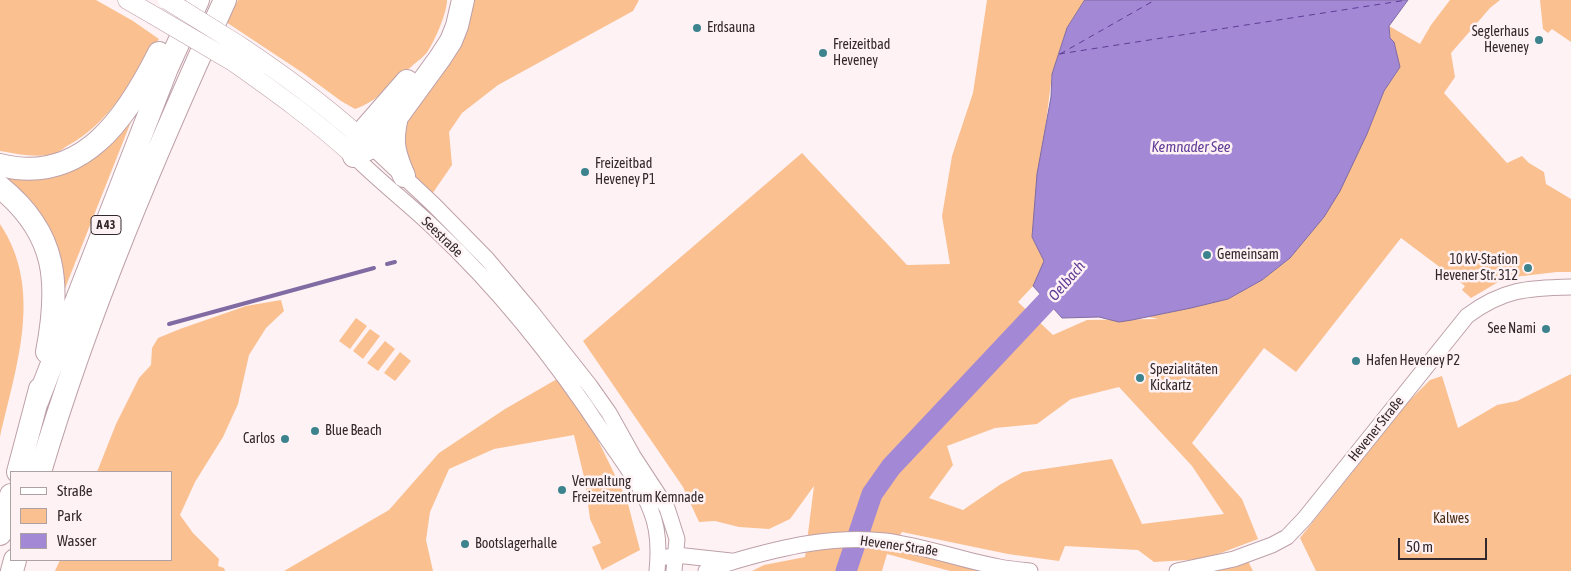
<!DOCTYPE html>
<html>
<head>
<meta charset="utf-8">
<style>
  body { margin:0 }
  #map { position:relative; width:1571px; height:571px; overflow:hidden; background:#fef2f5; font-family:"Asap Condensed",sans-serif }
  canvas { display:block }
  .legend { position:absolute; left:10px; top:471px; width:162px; height:90px; box-sizing:border-box; background:#fef2f5; border:1px solid #ada1a4; margin:0; padding:6px 9px; list-style:none; font-size:15px; color:#33282b }
  .legend li { display:flex; align-items:center; gap:10px; height:25px }
  .legend b { width:25px; border:1px solid #ada1a4 }
  .scale { position:absolute; left:1398px; top:538px; width:89px; height:22px; box-sizing:border-box; border:2px solid #33282b; border-top:0; padding-left:6px; font-size:15px; line-height:18px; white-space:nowrap; color:#33282b; -webkit-text-stroke:4px #fef2f5; paint-order:stroke }
</style>
</head>
<body>
<div id="map">
<canvas width="1571" height="571"></canvas>
<ul class="legend">
<li><b style="height:6px;background:#fff"></b>Straße</li>
<li><b style="height:14px;background:#fac090"></b>Park</li>
<li><b style="height:14px;background:#a288d5"></b>Wasser</li>
</ul>
<div class="scale">50 m</div>
</div>
<script>
const ctx = document.querySelector('canvas').getContext('2d');
ctx.lineJoin = 'round';
function fillPath(path, color) {
  ctx.fillStyle = color;
  ctx.fill(path, 'evenodd');
}
function trace(path, color, width, dash) {
  ctx.strokeStyle = color;
  ctx.lineWidth = width;
  ctx.lineCap = dash ? 'butt' : 'round';
  ctx.setLineDash(dash || []);
  ctx.stroke(path);
}
function drawText(font, color, halo, rows, align = 'center') {
  ctx.font = font + ' "Asap Condensed",sans-serif';
  ctx.lineWidth = 5;
  ctx.setLineDash([]);
  ctx.textBaseline = 'middle';
  ctx.strokeStyle = halo;
  ctx.fillStyle = color;
  for (const [text, x, y, turn = 0] of rows) {
    ctx.save();
    ctx.translate(x, y);
    ctx.rotate((+turn || 0) * Math.PI / 180);
    ctx.textAlign = isNaN(turn) ? turn : align;
    if (halo) ctx.strokeText(text, 0, 0);
    ctx.fillText(text, 0, 0);
    ctx.restore();
  }
}
const green = new Path2D(`
  M0,0H96L133,21L159,39C133,79 110,123 67,146C63,149 58,152 54,154C36,158 17,154 0,151Z
  M238,0H447C447,13 435,40 428,51C424,57 416,62 411,67C394,82 377,102 355,109L341,101L303,73L226,22Z
  M472,0H639L633,11L498,85L462,113L449,132L452,165L430,197L405,174L401,130Z
  M987,0H1085L1067,28L1052,74L1032,237L1044,261L1033,286L1018,302L1053,335L1087,320L1159,319L1148,317L1228,299L1262,280L1290,258L1324,217L1367,134L1384,91L1400,67L1390,38L1389,26L1420,44L1431,25L1450,0H1500L1490,8L1451,53L1455,77L1444,93L1507,163L1522,156L1529,163L1544,172L1546,184L1571,199V272H1557L1505,278L1471,298L1462,290L1465,286L1401,238L1296,372L1264,348L1192,443L1242,499L1258,539L1205,559L1154,562L1138,550L1065,546L1059,561L1008,554L902,532L892,547L991,571H950L887,554L882,571H752L764,565L805,557L814,486L790,519L769,529L739,527L715,521L699,522L683,487L583,341L802,153L907,265L950,264L942,216L952,156L973,93ZM1119,387L1192,466L1224,514L1142,524L1112,459L1023,472L1001,484L963,510L929,498L953,465L947,446L995,428L1037,424L1071,399Z
  M1540,0H1571V42L1552,29L1548,33L1543,29Z
  M138,104L60,301L5,184L0,169L37,173Z
  M0,224C44,290 16,366 0,437Z
  M281,300L284,311L266,328L249,355L238,404L223,437L195,482L180,515L193,533L219,559L218,566L224,568L225,571H55L60,560H171V472H97L116,424L139,378L151,365L152,348L158,338L180,329L246,306Z
  M356,318L367,326L350,349L339,341Z
  M370,329L380,336L363,359L353,351Z
  M385,341L395,349L378,371L367,363Z
  M400,352L411,361L395,381L384,373Z
  M1571,374V571H1316L1300,538L1408,402L1430,380L1442,376L1458,428L1497,405L1517,401Z
  M557,379L595,434L627,500L640,550L602,570L592,547L601,543L590,519L585,481L574,435L494,449L449,469L430,512L426,540L433,571H284L389,510L439,453L505,409Z
  M1248,561L1253,571H1204Z`);
const water = new Path2D(`
  M1085,0H1408L1389,26L1390,38L1394,42L1400,67L1384,91L1367,134L1340,191L1324,217L1290,258L1262,280L1228,299L1191,308L1132,320L1119,322L1099,317L1062,318L1033,286L1044,261L1032,237L1037,174L1051,97L1052,74L1067,28Z`);
const stream = new Path2D(`
  M387,264L395,262
  M169,324L374,268`);
const river = new Path2D(`
  M846,571L872,494L891,467L1066,281`);
const ferry = new Path2D(`
  M1059,54L1407,0
  M1060,54L1155,0`);
const tertiary = new Path2D(`
  M367,142L434,205L487,259L530,310L590,386L609,413L633,456L667,508L677,539L674,571
  M354,156C380,182 409,204 435,229C501,291 557,362 606,437C622,460 641,485 651,511C659,530 659,551 657,571
  M667,557L676,555L731,561
  M706,571C716,568 725,564 735,561C783,547 834,535 885,541C924,546 961,560 999,567C1009,569 1020,570 1030,571
  M1177,571L1234,559L1272,545L1287,537L1305,518L1467,316C1503,289 1527,288 1571,287`);
const secondary = new Path2D(`
  M127,0L153,15
  M239,45C281,73 321,102 359,136
  M233,62C274,91 316,121 354,156`);
const motorway = new Path2D(`
  M397,117C391,142 394,153 404,176
  M354,156L372,147L397,117L440,58L451,41L457,26L463,0
  M354,156L359,136L407,81
  M0,165C82,186 127,117 159,53
  M0,187C58,234 60,284 47,352
  M37,402L167,68L198,0
  M18,472L40,389
  M40,472C88,310 155,154 225,0
  M0,534L11,495
  M12,571L15,560`);
const secondaryBridge = new Path2D(`
  M167,0L239,45
  M153,15L233,62`);
const markers = [
  [697,28,5,"#3c838d"],
  [1539,40,5,"#3c838d"],
  [823,53,5,"#3c838d"],
  [585,172,5,"#3c838d"],
  [1207,255,5,"#3c838d"],
  [1528,268,5,"#3c838d"],
  [1546,329,5,"#3c838d"],
  [1356,361,5,"#3c838d"],
  [1140,378,5,"#3c838d"],
  [315,431,5,"#3c838d"],
  [285,439,5,"#3c838d"],
  [562,490,5,"#3c838d"],
  [465,544,5,"#3c838d"]
];
const shields = [
  [106,225,30]
];
const shieldNames = [
  ["A 43",106,225]
];
const poiNames = [
  ["Erdsauna",707,28],
  ["Seglerhaus",1529,32,"right"],
  ["Heveney",1529,48,"right"],
  ["Freizeitbad",833,45],
  ["Heveney",833,61],
  ["Freizeitbad",595,164],
  ["Heveney P1",595,180],
  ["Gemeinsam",1217,255],
  ["10 kV-Station",1518,260,"right"],
  ["Hevener Str. 312",1518,276,"right"],
  ["See Nami",1536,329,"right"],
  ["Hafen Heveney P2",1366,361],
  ["Spezialitäten",1150,370],
  ["Kickartz",1150,386],
  ["Blue Beach",325,431],
  ["Carlos",275,439,"right"],
  ["Verwaltung",572,482],
  ["Freizeitzentrum Kemnade",572,498],
  ["Bootslagerhalle",475,544]
];
const streetNames = [
  ["Seestraße",442,237,44],
  ["Hevener Straße",1376,429,-51],
  ["Hevener Straße",899,546,8]
];
const parkNames = [
  ["Kalwes",1451,519]
];
const waterNames = [
  ["Kemnader See",1191,147],
  ["Oelbach",1067,281,-49]
];
fillPath(green, '#fac090');
fillPath(water, '#a288d5');
trace(water, '#816ba2', 1);
trace(stream, '#816ba2', 4);
trace(river, '#a288d5', 21);
trace(ferry, '#603c97', 1, [6, 5]);
trace(tertiary, '#bda0a8', 17);
trace(secondary, '#bda0a8', 19);
trace(motorway, '#bda0a8', 24);
trace(tertiary, '#fff', 15);
trace(secondary, '#fff', 18);
trace(motorway, '#fff', 22);
trace(secondaryBridge, '#bda0a8', 19, []);
trace(secondaryBridge, '#fff', 18);
for (const [x, y, r, color] of markers) {
  const dot = new Path2D();
  dot.arc(x, y, r, 0, 2 * Math.PI);
  ctx.fillStyle = color;
  ctx.fill(dot);
  trace(dot, '#fef2f5', 2);
}
for (const [x, y, w] of shields) {
  const box = new Path2D();
  box.roundRect(x - w / 2, y - 9.5, w, 19, 4);
  ctx.fillStyle = '#fef2f5';
  ctx.fill(box);
  trace(box, '#33282b', 1);
}
drawText('bold 12px', '#33282b', null, shieldNames);
drawText('14px', '#33282b', '#fef2f5', poiNames, 'left');
drawText('14px', '#33282b', '#fef2f5', streetNames);
drawText('14px', '#4a2d13', '#fef2f5', parkNames);
drawText('italic 15px', '#603c97', '#fef2f5', waterNames);
</script>
</body>
</html>
